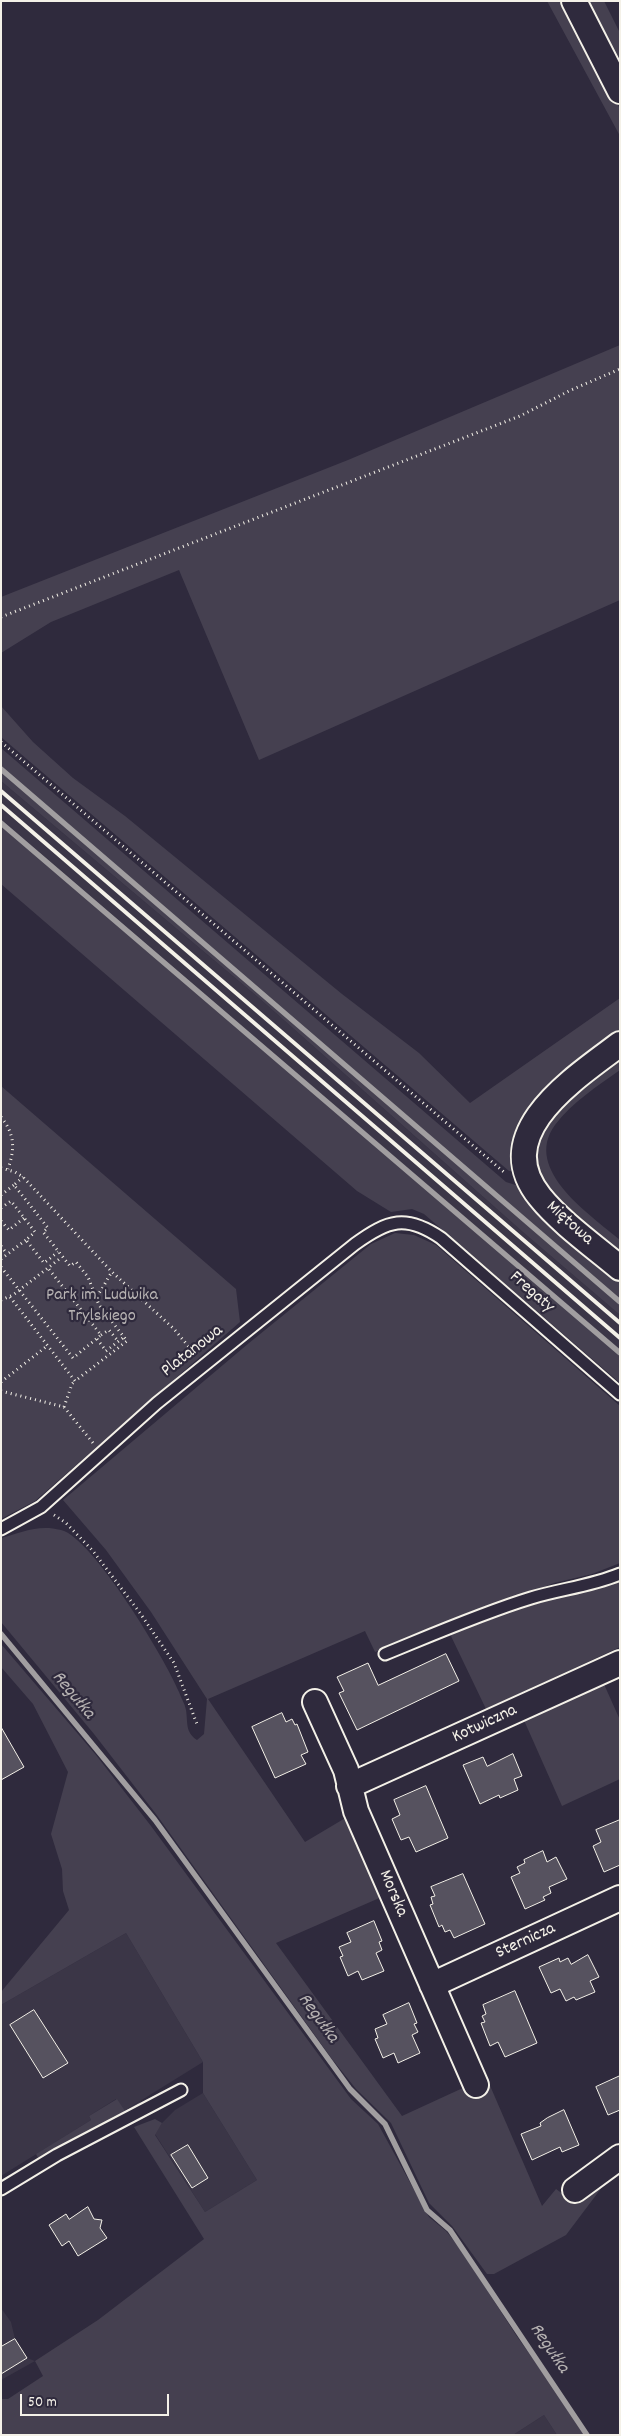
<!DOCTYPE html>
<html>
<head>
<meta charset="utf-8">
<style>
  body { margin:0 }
  #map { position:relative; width:621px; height:2436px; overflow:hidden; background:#2f2a3d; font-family:Dekko,sans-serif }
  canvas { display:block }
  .frame { position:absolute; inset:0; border:2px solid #f4f1e8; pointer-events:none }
  .scale { position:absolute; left:20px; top:2394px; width:149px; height:22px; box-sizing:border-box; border:2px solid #f4f1e8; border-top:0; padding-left:6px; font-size:15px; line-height:18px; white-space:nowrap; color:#f4f1e8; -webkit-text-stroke:4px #2f2a3d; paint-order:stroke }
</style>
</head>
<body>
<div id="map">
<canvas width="621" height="2436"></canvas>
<div class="frame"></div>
<div class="scale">50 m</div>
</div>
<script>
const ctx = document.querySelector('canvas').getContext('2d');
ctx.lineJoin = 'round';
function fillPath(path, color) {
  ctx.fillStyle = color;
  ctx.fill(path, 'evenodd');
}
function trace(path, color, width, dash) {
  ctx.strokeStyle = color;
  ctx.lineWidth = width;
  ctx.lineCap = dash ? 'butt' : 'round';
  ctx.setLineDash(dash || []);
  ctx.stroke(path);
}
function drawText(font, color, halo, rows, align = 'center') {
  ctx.font = font + ' Dekko,sans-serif';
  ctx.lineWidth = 4.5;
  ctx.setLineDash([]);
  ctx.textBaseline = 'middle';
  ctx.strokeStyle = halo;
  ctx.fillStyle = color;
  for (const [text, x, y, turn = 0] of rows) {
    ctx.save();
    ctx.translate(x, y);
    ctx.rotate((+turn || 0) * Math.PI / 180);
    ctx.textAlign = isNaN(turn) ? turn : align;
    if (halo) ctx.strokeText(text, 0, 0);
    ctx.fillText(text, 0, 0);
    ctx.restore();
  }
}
const built = new Path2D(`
  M1,781L259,998L524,1233L620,1315V1351L1,819Z
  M126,1933L203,2062L124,2111L116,2099L89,2116L91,2120L1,2176V2005Z
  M203,2093L257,2180L205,2212L155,2134L162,2123L175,2110Z
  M1,2308L11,2322L15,2339L27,2358L35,2361L1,2380Z
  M544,2415L557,2435H513Z`);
const green = new Path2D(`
  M547,1H564L620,109V136Z
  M582,1H604L620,33V75Z
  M620,345V600L259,760L179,570L51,622L1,653V597L348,460Z
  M1,706L33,742L73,778L125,816L342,994L419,1053L470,1103L620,998V1035L551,1087L515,1171H509L1,737Z
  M1,748L506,1182L522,1187L558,1230L620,1282V1315L524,1233L259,998L1,781Z
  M1,819L620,1351V1383L424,1214L412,1209L391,1212L357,1191L1,884Z
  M620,1055V1070C598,1086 572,1102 555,1125C522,1170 591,1215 620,1240V1257C599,1239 572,1220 554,1199C550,1195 547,1188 544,1182C514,1125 581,1086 620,1055Z
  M1,1086L236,1289L240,1322L35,1501L1,1519Z
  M395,1233L414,1235L436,1245L620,1406V1563L592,1574L554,1583L375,1652L365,1631L208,1699L305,1842L347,1817L384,1896L276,1943L402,2116L465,2087L488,2081L542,2206L556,2189L574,2202L613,2169L615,2170L566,2235L494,2274H487L452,2226L429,2203L391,2123L356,2089L332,2059L156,1814L94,1734L1,1622V1538C22,1532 39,1524 61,1530C92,1537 166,1660 179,1692C181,1698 185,1704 186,1710C188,1723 185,1732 197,1740L204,1734L207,1699L151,1612L106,1550L63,1500L249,1343L371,1244Z
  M620,1580V1647L486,1709L450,1634L547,1600Z
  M1,1644L96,1755L151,1826L351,2099L378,2124L429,2217L446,2231L459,2247L516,2335L587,2435H557L544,2415L513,2435H1V2399H8L43,2376L35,2361L98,2320L204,2239L134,2127L155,2119L162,2123L155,2135L205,2212L257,2180L203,2093V2062L126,1933L1,2005V1992L69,1910L63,1891L62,1869L51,1834L68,1772L33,1704L1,1667Z
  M603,1682L620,1720V1779L562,1806L523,1718Z
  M117,2099L125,2111L141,2101L135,2109L38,2158L36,2154L91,2120L89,2116Z`);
const stream = new Path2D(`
  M1,769L620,1302
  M1,823L620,1353
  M1,1634L155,1820L350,2089L385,2124L427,2210L450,2230L587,2435`);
const building = new Path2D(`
  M446,1654L459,1681L357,1730L339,1693L344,1691L337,1677L368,1663L378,1685Z
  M282,1713L286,1722L292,1719L295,1725L297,1724L308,1752L301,1755L306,1764L275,1778L252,1727Z
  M1,1727L24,1767L1,1780Z
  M513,1754L522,1776L514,1779L518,1790L500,1798L499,1795L480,1804L463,1765L483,1757L487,1766Z
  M426,1786L448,1838L416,1852L409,1837L401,1840L392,1819L400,1815L394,1800Z
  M620,1820V1865L604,1872L593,1846L601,1842L596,1830Z
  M543,1851L547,1862L556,1857L567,1879L549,1887L551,1893L543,1897L545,1900L525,1909L511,1877L520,1873L517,1867L525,1863L524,1860Z
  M463,1874L485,1924L454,1938L450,1930L445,1932L442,1925L439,1927L430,1905L433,1904L431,1897L435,1896L431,1887Z
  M374,1921L382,1941L379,1942L382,1950L376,1953L384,1971L362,1980L358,1971L348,1976L340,1957L343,1956L339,1947L351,1942L347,1933Z
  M588,1955L599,1977L590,1981L595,1992L576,2000L574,1997L566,2001L560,1989L551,1993L539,1967L559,1958L560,1962L568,1958L571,1964Z
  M515,1991L537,2043L505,2057L498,2042L490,2046L481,2023L485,2022L482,2016L486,2014L483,2005Z
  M409,2003L417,2023L414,2024L418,2032L412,2035L420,2053L398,2063L394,2053L383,2058L375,2039L378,2038L375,2029L387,2024L383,2015Z
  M34,2010L68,2063L43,2078L10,2025Z
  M620,2076V2110L608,2115L596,2087Z
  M564,2110L579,2145L562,2152L560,2147L532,2160L521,2134L541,2126L540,2123L547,2118Z
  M188,2145L208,2178L192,2188L171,2155Z
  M88,2207L94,2219L102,2220L100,2228L107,2238L78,2256L69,2241L62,2246L49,2225L66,2214L69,2219Z
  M15,2339L27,2358L1,2374V2347Z`);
const path = new Path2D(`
  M1,617L520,416L571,390L620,369
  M1,742L505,1173
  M1,1117C15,1134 15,1149 8,1169
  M1,1168L15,1172L23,1177L112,1272L174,1329L194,1353
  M1,1195L14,1185
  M1,1208L11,1201L35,1232L26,1240L44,1263L58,1252
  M1,1221L9,1230L24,1218
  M1,1246L7,1254
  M1,1259L26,1240
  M1,1267L73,1358L101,1335L48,1268
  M96,1296C103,1290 106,1280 112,1272
  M10,1297L75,1381L127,1341L99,1305L88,1277L76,1262L70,1266L43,1232L48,1228L14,1185L23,1177
  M1,1300L13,1295L62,1257
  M101,1335L109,1330L118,1341
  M97,1339L106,1351L124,1337
  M1,1382L47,1346
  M1,1391L64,1407L93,1443
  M64,1407L72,1384L75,1381
  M54,1515L66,1523L93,1551L140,1613L174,1663L198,1727`);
const service = new Path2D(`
  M1,1529L41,1507L157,1403L355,1244C388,1220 406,1214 441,1238L620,1394
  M385,1654C434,1634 482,1613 531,1598C561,1589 591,1586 620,1574
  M1,2189L57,2155L181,2090`);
const minor = new Path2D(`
  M574,1L620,91
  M620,1044C575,1078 488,1133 540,1197C560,1222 595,1247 620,1268
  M315,1702L346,1770L356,1811L476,2085
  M349,1786L620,1663
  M432,1985L620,1898
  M575,2190L620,2157`);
const rail = new Path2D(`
  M1,791L620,1323
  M1,805L620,1338`);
const streetNames = [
  ["Miętowa",569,1224,42],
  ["Fregaty",531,1293,41],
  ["Platanowa",193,1352,-38],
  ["Kotwiczna",485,1725,-25],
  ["Morska",392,1894,67],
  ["Sternicza",526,1942,-25]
];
const parkNames = [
  ["Park im. Ludwika",102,1297],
  ["Trylskiego",102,1318]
];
const waterNames = [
  ["Regułka",72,1696,50],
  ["Regułka",317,2019,54],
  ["Regułka",548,2349,56]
];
fillPath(built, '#3b3647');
fillPath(green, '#454050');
trace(stream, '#a19ea0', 5.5);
fillPath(building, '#56525f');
trace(building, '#f4f1e8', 1);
trace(service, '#f4f1e8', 15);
trace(minor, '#f4f1e8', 28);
trace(path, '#f4f1e8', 3, [1, 4]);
trace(service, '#2f2a3d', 11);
trace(minor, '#2f2a3d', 24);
trace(rail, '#f4f1e8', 4);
drawText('18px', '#f4f1e8', '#2f2a3d', streetNames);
drawText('18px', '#b7b3b3', '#2f2a3d', parkNames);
drawText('italic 19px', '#b6b2b2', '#2f2a3d', waterNames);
</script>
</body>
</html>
